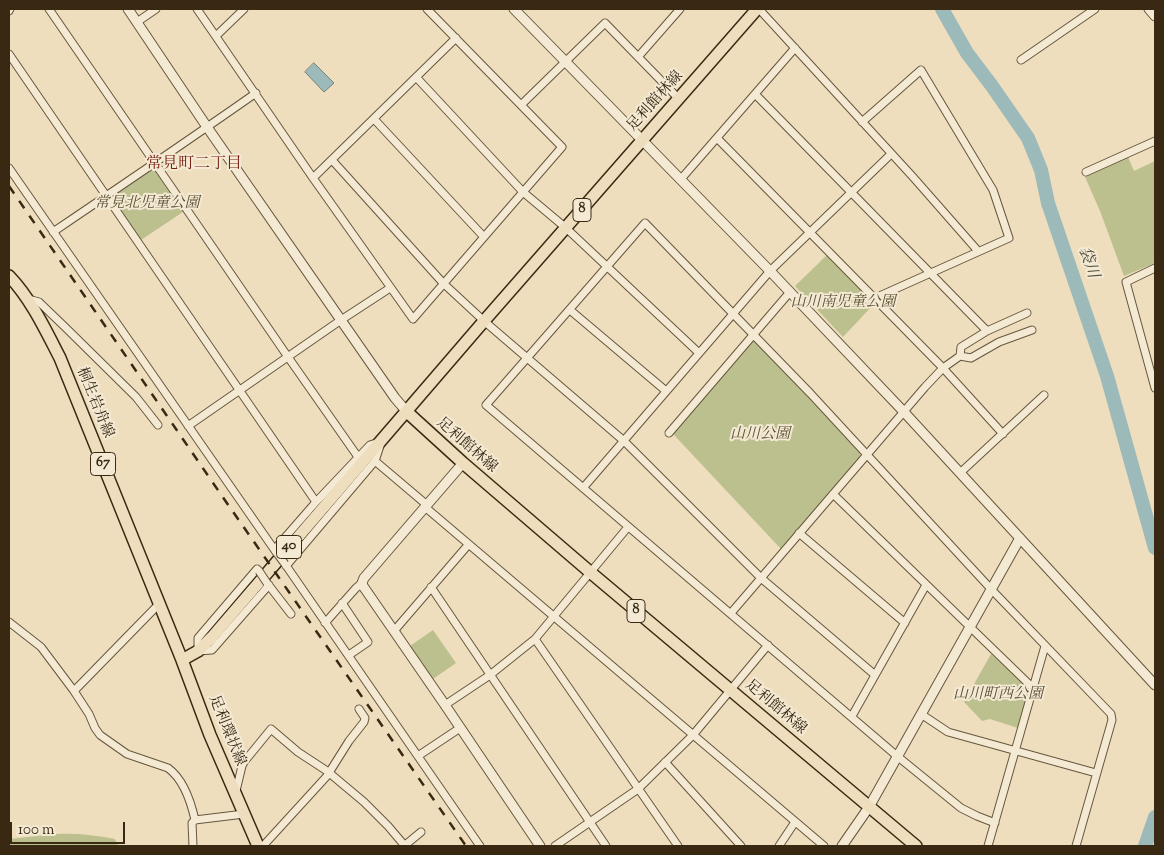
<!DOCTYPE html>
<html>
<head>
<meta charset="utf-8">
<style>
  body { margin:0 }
  #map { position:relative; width:1164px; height:855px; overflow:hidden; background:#eedebd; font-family:"Sorts Mill Goudy",serif }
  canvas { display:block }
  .frame { position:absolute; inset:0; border:10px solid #392913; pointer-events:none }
  .scale { position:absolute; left:10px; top:822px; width:115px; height:22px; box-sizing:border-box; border:2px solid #392913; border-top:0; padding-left:6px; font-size:15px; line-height:18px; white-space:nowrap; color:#392913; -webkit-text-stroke:4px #f4ead4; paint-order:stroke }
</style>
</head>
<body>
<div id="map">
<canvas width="1164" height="855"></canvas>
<div class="frame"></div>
<div class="scale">100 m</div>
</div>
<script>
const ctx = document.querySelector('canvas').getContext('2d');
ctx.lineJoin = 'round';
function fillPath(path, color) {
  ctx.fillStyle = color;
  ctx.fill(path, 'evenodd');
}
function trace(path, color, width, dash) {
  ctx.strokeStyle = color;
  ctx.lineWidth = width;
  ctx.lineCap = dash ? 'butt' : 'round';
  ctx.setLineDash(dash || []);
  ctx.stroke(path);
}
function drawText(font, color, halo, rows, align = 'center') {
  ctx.font = font + ' "Sorts Mill Goudy","Noto Serif JP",serif';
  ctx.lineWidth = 4;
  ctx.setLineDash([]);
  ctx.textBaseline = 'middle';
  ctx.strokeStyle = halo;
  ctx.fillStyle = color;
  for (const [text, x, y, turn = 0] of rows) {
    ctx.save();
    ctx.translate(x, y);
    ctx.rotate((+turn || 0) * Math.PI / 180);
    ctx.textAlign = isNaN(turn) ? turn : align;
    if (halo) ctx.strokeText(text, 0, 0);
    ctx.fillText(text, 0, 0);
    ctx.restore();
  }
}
const green = new Path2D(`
  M1128,157L1134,171L1155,161V263L1124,276L1100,211L1085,177Z
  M150,170L155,171L183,212L141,240L113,200L115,194Z
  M827,255L875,303L843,337L795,286Z
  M754,340L860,452V458L781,549L674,435V432Z
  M433,630L456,663L433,679L410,646Z
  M991,654L1026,686L1028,693L1018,728L990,719L982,721L964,702Z
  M56,834C76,833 95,835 115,839L118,846H9V839Z`);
const water = new Path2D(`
  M314,63L334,83L324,92L305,72Z`);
const river = new Path2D(`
  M942,9L967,53L992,86L1028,138L1041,170L1048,203L1107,376L1155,548
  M1145,846L1155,817`);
const minor = new Path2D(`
  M49,9L288,357L358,457
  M197,9L313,178L413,319L562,147L427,9
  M759,9L913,177L978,251
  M9,11L10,9
  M137,22L156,9
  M216,36L244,9
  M9,54L316,502
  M638,57L680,9
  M1021,60L1095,9
  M416,77L523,192L566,228L699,353
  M755,94L987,331
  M521,105L605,23L679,99
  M374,119L484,237
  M862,122L921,70L993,190L1009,238L875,298
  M717,138L943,368L1003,434
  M332,160L443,283L484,321L624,441L761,578L875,675
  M9,168L276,552
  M1086,172L1155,141
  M313,178L456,38
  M681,179L795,48
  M53,232C121,186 189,140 256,93
  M1155,268L1126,282L1155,388
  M28,299L39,302L66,328L136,397L158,425
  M570,310L666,391
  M960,356L971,358L999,342L1032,330
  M188,426L341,320L390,288
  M669,433L790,292
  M375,461L427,505
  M960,473L1044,395
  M583,488L770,271L891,154
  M833,494L1033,688
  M425,507L824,846
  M799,533L905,623
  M275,549L316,502L370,445L379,442
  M285,564L480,846
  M286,566L375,461L380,446
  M259,571L257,569L198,638V651L212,650L269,585
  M267,583L291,614
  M431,587L606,846
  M342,603L368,642L349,655
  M731,613L925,387L943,368L960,356L961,347L987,331L1027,313
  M9,622L41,647L74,691L89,714L95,728L100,735L127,754L168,768C183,779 191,802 195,820L244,814
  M325,623L356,588L362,583
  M394,631L468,545
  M535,639L678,846
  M74,691L159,604
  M445,705L490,675L535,639L628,527
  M921,714L948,732L1096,773
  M852,716L926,585
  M418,756L460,728
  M665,762L741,846
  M236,791L242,766L244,762L271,729L298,752L327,771L364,802L388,826L405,846
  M995,823L977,816L961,808L897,756L486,405L645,223L810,393L991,589L1111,714L1112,720L1076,846
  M193,846L192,823L195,820
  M263,846L327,776L349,741L364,722L365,718L359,709
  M404,846L421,832
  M555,846L638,789L693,735L768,645
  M779,846L795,822
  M988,846L1045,646`);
const tertiary = new Path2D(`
  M128,9L207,127L395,398L407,412
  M514,9L770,271L904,412L1155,685
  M1149,9L1155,16
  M463,463L364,578L362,583L363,586L445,705L540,846
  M842,846L869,807L1020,538`);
const primary = new Path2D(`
  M9,276C31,299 45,329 60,358L182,660L210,735L258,846
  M407,412L463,463L590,572L916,846
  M182,660L198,651L212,637L484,321L757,9`);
const rail = new Path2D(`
  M9,186L222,496L466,846`);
const minorBridge = new Path2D(`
  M276,552L285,564
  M259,571L267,583`);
const shields = [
  [582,210,18],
  [103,464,25],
  [289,547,25],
  [636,611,18]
];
const shieldNames = [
  ["8",582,210],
  ["67",103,464],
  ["40",289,547],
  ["8",636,611]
];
const streetNames = [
  ["足利館林線",656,102,-48],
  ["桐生岩舟線",94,403,68],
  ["足利館林線",466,446,41],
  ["足利館林線",775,708,40],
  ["足利環状線",226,731,68]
];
const parkNames = [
  ["常見北児童公園",147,204],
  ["山川南児童公園",843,303],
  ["山川公園",760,435],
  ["山川町西公園",998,695]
];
const neighbourhoodNames = [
  ["常見町二丁目",194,165]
];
const waterNames = [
  ["袋川",1087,263,71]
];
fillPath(green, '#bcc08e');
fillPath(water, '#9cbaba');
trace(water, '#748077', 1);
trace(river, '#9cbaba', 14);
trace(minor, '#66563e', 9);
trace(tertiary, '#66563e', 11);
trace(primary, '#392913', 14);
trace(minor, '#f4ead4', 7);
trace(tertiary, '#f4ead4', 9);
trace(primary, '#eedebd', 11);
trace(rail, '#392913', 2.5, [9, 9]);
trace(minorBridge, '#66563e', 9, []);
trace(minorBridge, '#f4ead4', 7);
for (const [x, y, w] of shields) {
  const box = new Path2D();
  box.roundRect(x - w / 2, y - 11.5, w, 23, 4);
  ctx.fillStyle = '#f4ead4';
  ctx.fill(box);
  trace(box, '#392913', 1);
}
drawText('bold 14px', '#392913', null, shieldNames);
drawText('15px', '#392913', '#f4ead4', streetNames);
drawText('italic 15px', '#5a4f32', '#f4ead4', parkNames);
drawText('16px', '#7a1f14', '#f4ead4', neighbourhoodNames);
drawText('italic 16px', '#524d3d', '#f4ead4', waterNames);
</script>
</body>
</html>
